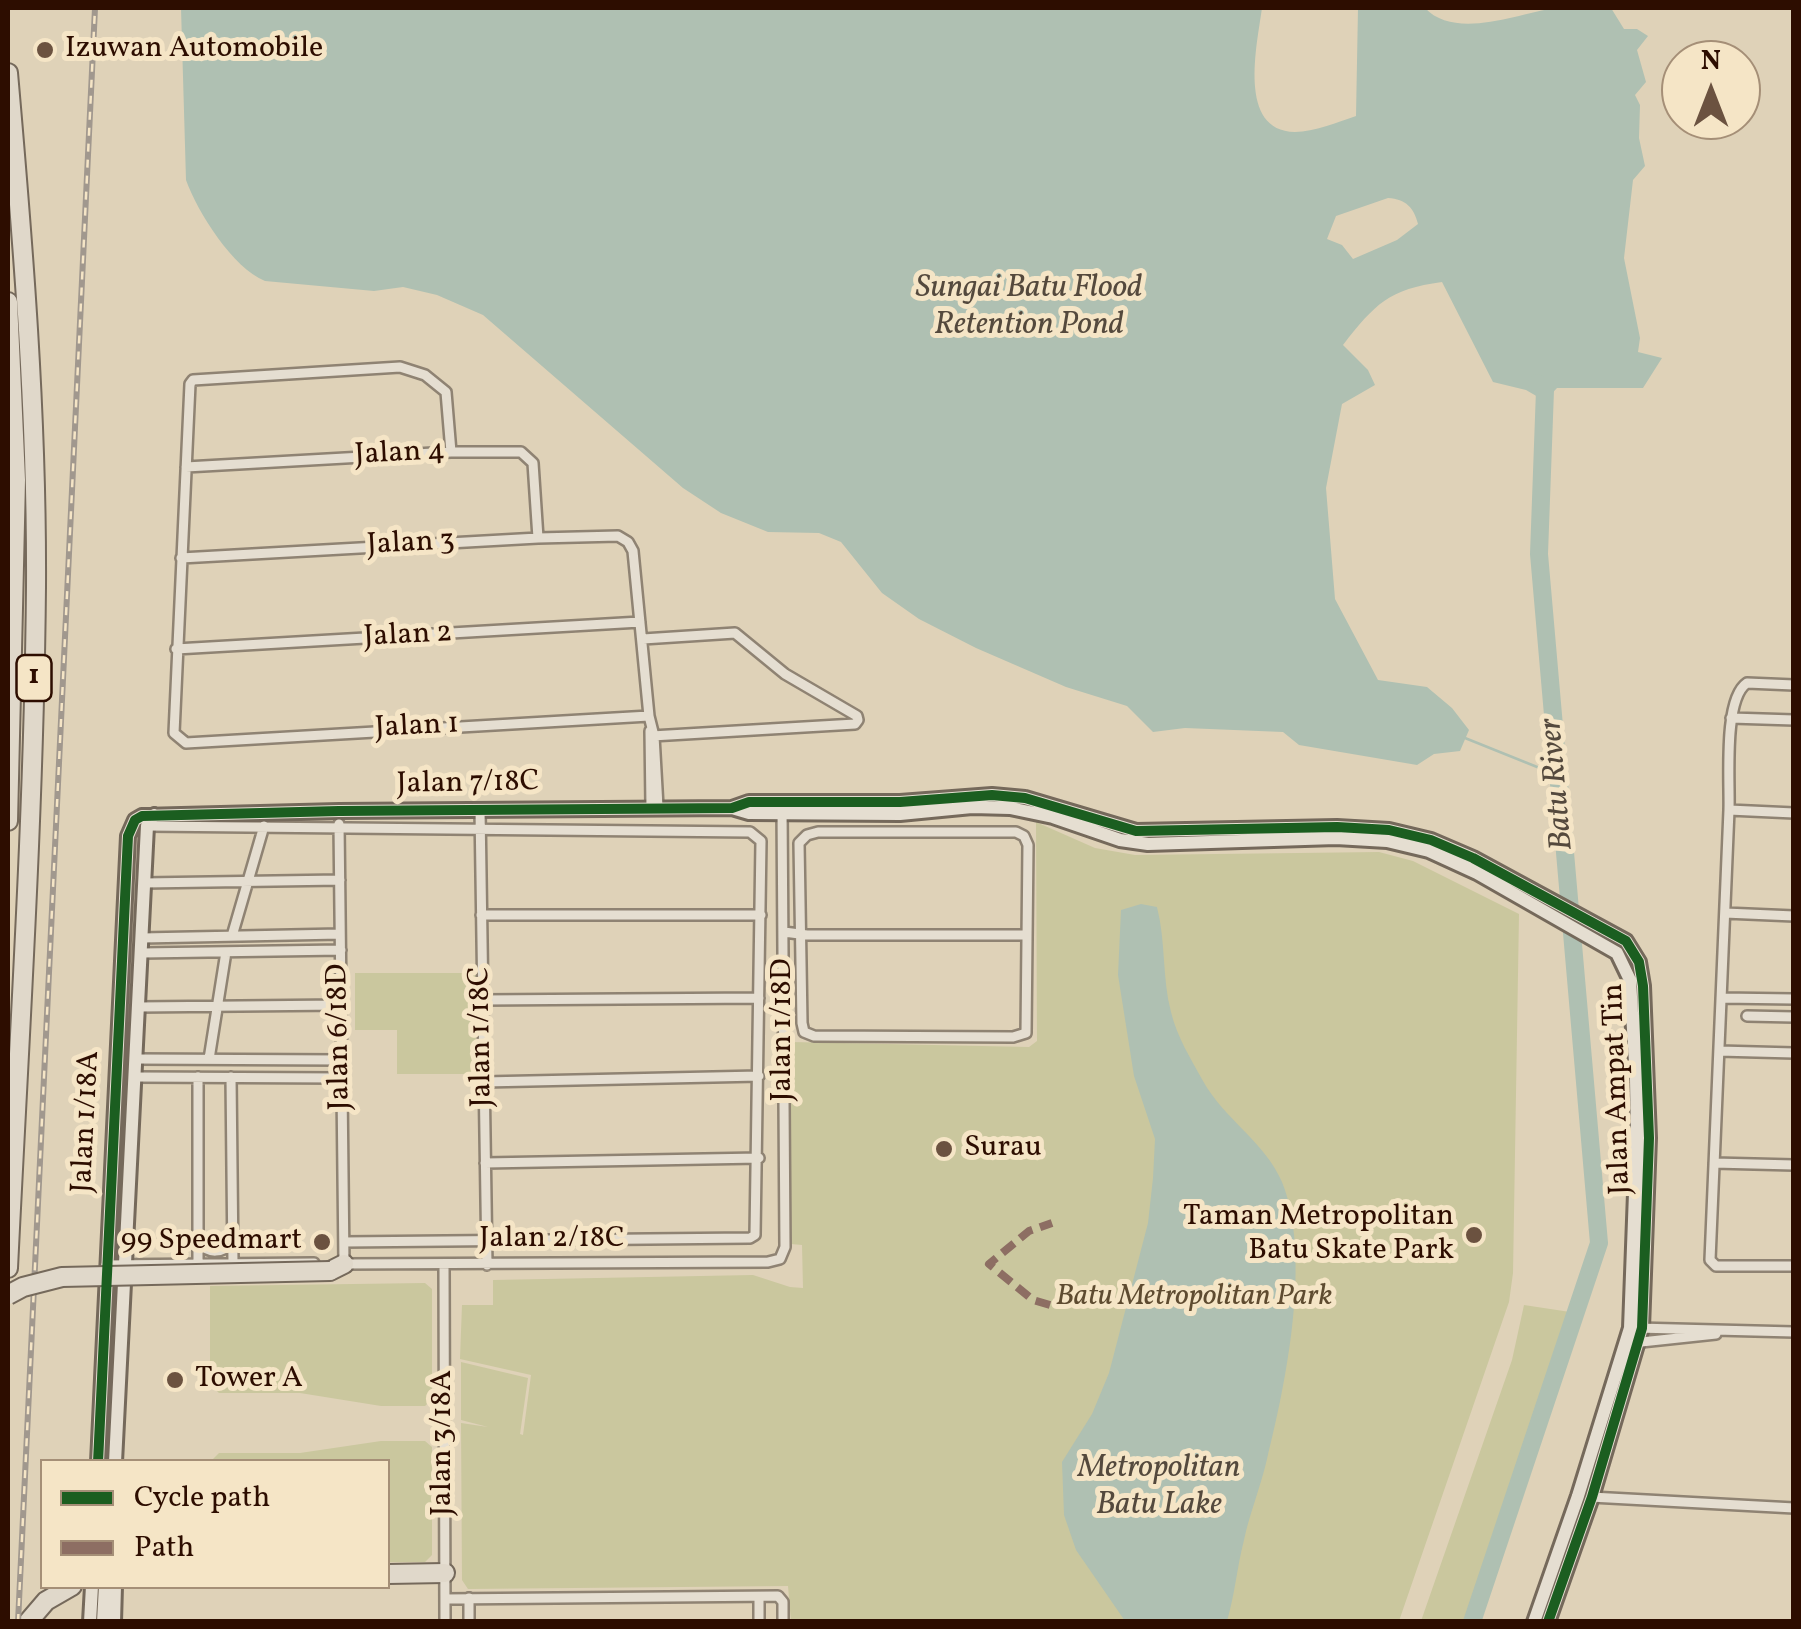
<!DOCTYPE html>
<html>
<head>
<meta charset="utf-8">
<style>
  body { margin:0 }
  #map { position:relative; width:1801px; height:1629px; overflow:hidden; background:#dfd2b8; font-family:Vollkorn,serif }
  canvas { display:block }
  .frame { position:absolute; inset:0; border:10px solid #2d0d00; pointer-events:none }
  .legend { position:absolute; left:40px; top:1459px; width:350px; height:130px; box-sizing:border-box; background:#f5e5c6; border:2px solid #a58f77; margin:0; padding:12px 18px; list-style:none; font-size:30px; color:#2d0d00 }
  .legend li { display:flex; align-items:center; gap:20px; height:50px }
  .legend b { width:50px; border:2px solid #a58f77 }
  .north { position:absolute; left:1661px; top:40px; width:100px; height:100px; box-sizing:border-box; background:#f5e5c6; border:2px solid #a58f77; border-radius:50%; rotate:0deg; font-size:28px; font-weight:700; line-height:40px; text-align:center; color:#2d0d00 }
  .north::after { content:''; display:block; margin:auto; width:35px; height:45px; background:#6b5240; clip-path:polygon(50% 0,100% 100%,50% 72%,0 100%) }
</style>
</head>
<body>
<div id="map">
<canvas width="1801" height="1629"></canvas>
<div class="frame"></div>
<ul class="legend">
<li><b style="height:12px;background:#1b5e20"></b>Cycle path</li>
<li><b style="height:12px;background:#8d6e63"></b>Path</li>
</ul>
<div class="north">N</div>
</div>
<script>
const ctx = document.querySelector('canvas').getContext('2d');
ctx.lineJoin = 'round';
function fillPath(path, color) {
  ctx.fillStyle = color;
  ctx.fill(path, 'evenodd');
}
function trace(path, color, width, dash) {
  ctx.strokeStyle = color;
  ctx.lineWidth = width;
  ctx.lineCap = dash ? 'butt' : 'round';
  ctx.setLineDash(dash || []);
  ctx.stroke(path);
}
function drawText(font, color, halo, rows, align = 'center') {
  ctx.font = font + ' Vollkorn,serif';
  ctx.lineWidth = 10;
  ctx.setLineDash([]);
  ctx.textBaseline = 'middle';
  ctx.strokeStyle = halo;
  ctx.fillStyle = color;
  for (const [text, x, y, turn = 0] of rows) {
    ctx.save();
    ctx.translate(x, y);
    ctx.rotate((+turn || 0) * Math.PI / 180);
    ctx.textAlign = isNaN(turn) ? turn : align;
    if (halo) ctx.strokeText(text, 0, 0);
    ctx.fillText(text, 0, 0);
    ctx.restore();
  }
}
const green = new Path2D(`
  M1036,822L1095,848L1135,855L1379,852L1413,861L1519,914L1513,1273L1509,1302L1399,1621L791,1622L788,1586L468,1589L462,1580L461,1423L488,1427L461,1420V1362L528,1378L520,1434L523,1435L531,1375L460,1359L462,1305H493V1280L753,1275L790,1287L803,1288L802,1245L791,1244V1042L1029,1047L1037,1041Z
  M355,973H476V1074H397V1030H355Z
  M425,1283L432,1289V1399L425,1406H381L300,1393H219L210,1384V1286Z
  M1524,1305L1570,1312L1464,1621H1421L1512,1360Z
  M381,1441H425L432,1447V1555L425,1562H388V1462L211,1461L219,1453H300Z`);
const water = new Path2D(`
  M181,8H1262C1257,45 1237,131 1295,132C1314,132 1338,122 1356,116L1358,8H1425C1455,40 1517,14 1555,8C1573,5 1593,7 1611,8L1624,29H1637L1648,36L1637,50L1646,82L1635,95L1640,105L1639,138L1645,166L1633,180L1624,258L1640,338L1638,352L1662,358L1643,388H1557L1545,401L1526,390L1493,382L1442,282C1389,289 1375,304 1343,345L1368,370L1375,385L1342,404L1326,488L1335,599L1378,680L1427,687L1452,708L1469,730L1460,751L1434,754L1417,765L1299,745L1283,732L1185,728L1153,732L1127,706L1066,687L976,648L919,619L882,593L841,542L819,533L768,532L721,513L683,488L483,315L437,295L403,287L374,291L265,281C233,268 198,213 186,180ZM1388,198C1406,199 1414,208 1418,224L1397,240L1353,259L1342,245L1327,239L1336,216Z
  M1141,904L1157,907C1166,942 1162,978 1171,1012C1177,1037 1191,1059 1203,1081C1224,1119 1265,1142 1282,1182C1312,1256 1286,1383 1267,1459C1261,1486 1250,1512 1244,1540C1237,1567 1235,1594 1227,1621H1125L1076,1550L1064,1515L1062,1462L1092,1414L1109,1373L1148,1223L1153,1178L1155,1139L1134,1076L1118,975L1121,910Z`);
const stream = new Path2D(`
  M1465,738L1557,775`);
const river = new Path2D(`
  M1472,1622L1599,1243L1539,554L1545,390L1537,383`);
const street = new Path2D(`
  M451,452L446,392L425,375L400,367L193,380L190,384L174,733L186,743L649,716
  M186,467L451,452H521L533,463L538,538
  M181,558L538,538L618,536L628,542L633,551L649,716L654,736L658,807
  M643,639L735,633L785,674L857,716L858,720L855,724L652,736
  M176,649L640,622
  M1731,718L1794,720
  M650,731L651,807
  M480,810L487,1265
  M1729,810C1730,781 1723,699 1747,683L1794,685
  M1794,813L1729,810L1710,1260L1716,1266H1794
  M339,824L344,1263
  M147,826L750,832L761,841L755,1235L750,1238L344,1242
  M818,832H1016L1024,836L1028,845L1026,1033L1013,1037L814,1036L804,1032L802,1023L799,843L807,835Z
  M144,883L340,880
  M1725,913L1794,916
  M481,915H761
  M784,932L807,935H1027
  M232,936L264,826
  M142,938L340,934
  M142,953L341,950
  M1721,998L1794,999
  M483,1000L759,998
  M139,1007L341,1005
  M1747,1016L1794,1017
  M1719,1051L1794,1053
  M136,1059L342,1060
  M209,1059L226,952
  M135,1077L342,1078
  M231,1077L233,1263
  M484,1082L759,1076
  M485,1163L759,1158
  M1714,1163L1794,1165
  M199,1243C209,1254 222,1254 232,1242
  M198,1263V1077
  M344,1264L768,1262L780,1259L785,1247L782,807
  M106,1265L314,1263
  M444,1265L445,1622
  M1637,1328L1794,1332
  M1632,1343L1716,1334
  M1591,1497L1794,1508
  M759,1597V1622
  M469,1598V1622
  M445,1599L778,1596L783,1602V1622`);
const secondary = new Path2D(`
  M732,808L749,813L900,814L972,807L1010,808L1053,817L1120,840L1148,844L1336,838L1387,841L1429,851L1477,873L1617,953L1630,980L1636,1079L1637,1139L1630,1328L1578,1496L1534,1622
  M98,1462L128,836L135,820L142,816L339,811L732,808L749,802H900L992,795L1025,798L1136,831L1337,827L1389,830L1431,840L1473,858L1626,941L1639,962L1643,986L1649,1138L1642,1328L1592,1497L1548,1622
  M115,1462L147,826L154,815
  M90,1622L92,1586
  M103,1622L105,1586
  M114,1622L115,1586`);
const highway = new Path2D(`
  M8,73C23,244 37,415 36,587C34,814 19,1041 8,1268
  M8,302L16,480L8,821
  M330,1271L344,1264
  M388,1574L445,1573
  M28,1622L46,1601L72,1586`);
const rail = new Path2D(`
  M18,1622L95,8`);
const highwayBridge = new Path2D(`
  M8,1295L23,1287L62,1277L330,1271`);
const quiet = new Path2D(`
  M1050,1305L1033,1300L989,1264L1029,1231L1052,1223`);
const cycleway = new Path2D(`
  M98,1462L128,836L135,820L142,816L339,811L732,808L749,802H900L992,795L1025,798L1136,831L1337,827L1389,830L1431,840L1473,858L1626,941L1639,962L1643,986L1649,1138L1642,1328L1592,1497L1548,1622`);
const markers = [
  [45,50,10,"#6b5240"],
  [944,1149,10,"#6b5240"],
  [1474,1235,10,"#6b5240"],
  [322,1242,10,"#6b5240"],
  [175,1380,10,"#6b5240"]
];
const shields = [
  [34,678,35]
];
const shieldNames = [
  ["1",34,678]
];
const poiNames = [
  ["Izuwan Automobile",65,50],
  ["Surau",964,1149],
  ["Taman Metropolitan",1454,1218,"right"],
  ["Batu Skate Park",1454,1252,"right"],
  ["99 Speedmart",302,1242,"right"],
  ["Tower A",195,1380]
];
const streetNames = [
  ["Jalan 4",400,455,-3],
  ["Jalan 3",411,545,-3],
  ["Jalan 2",408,637,-3],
  ["Jalan 1",417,728,-3],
  ["Jalan 7/18C",468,785,-1],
  ["Jalan 1/18D",784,1030,-90],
  ["Jalan 6/18D",341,1037,-91],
  ["Jalan 1/18C",483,1037,-91],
  ["Jalan Ampat Tin",1619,1089,-92],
  ["Jalan 1/18A",88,1122,-87],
  ["Jalan 2/18C",552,1240],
  ["Jalan 3/18A",444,1443,-90]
];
const parkNames = [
  ["Batu Metropolitan Park",1194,1298]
];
const waterNames = [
  ["Sungai Batu Flood",1029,290],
  ["Retention Pond",1029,327],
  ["Batu River",1559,784,-95],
  ["Metropolitan",1159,1470],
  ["Batu Lake",1159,1507]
];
fillPath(green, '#cac79e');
fillPath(water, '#afc0b2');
trace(stream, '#afc0b2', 2.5);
trace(river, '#afc0b2', 18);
trace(street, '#8f8373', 14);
trace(secondary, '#75695b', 18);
trace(highway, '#75695b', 22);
trace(street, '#e5ded1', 9);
trace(secondary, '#e5ded1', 12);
trace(highway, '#e0d8ca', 18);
trace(rail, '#a1988e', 6);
trace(rail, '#f5e5c6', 2.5, [8]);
trace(highwayBridge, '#75695b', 22, []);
trace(highwayBridge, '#e0d8ca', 18);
trace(quiet, '#8d6e63', 8, [15, 8]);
trace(cycleway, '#1b5e20', 10);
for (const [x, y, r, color] of markers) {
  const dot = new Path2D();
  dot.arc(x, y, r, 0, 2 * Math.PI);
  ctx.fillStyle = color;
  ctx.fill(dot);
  trace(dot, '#f5e5c6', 4);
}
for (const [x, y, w] of shields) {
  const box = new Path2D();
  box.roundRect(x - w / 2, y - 23, w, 46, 8);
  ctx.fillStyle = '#f5e5c6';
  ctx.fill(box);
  trace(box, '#2d0d00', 2.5);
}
drawText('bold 28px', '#2d0d00', null, shieldNames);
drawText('30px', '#2d0d00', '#f5e5c6', poiNames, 'left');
drawText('30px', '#2d0d00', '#f5e5c6', streetNames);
drawText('italic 30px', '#5e4b30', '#f5e5c6', parkNames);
drawText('italic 32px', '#54493d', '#f5e5c6', waterNames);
</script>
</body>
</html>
